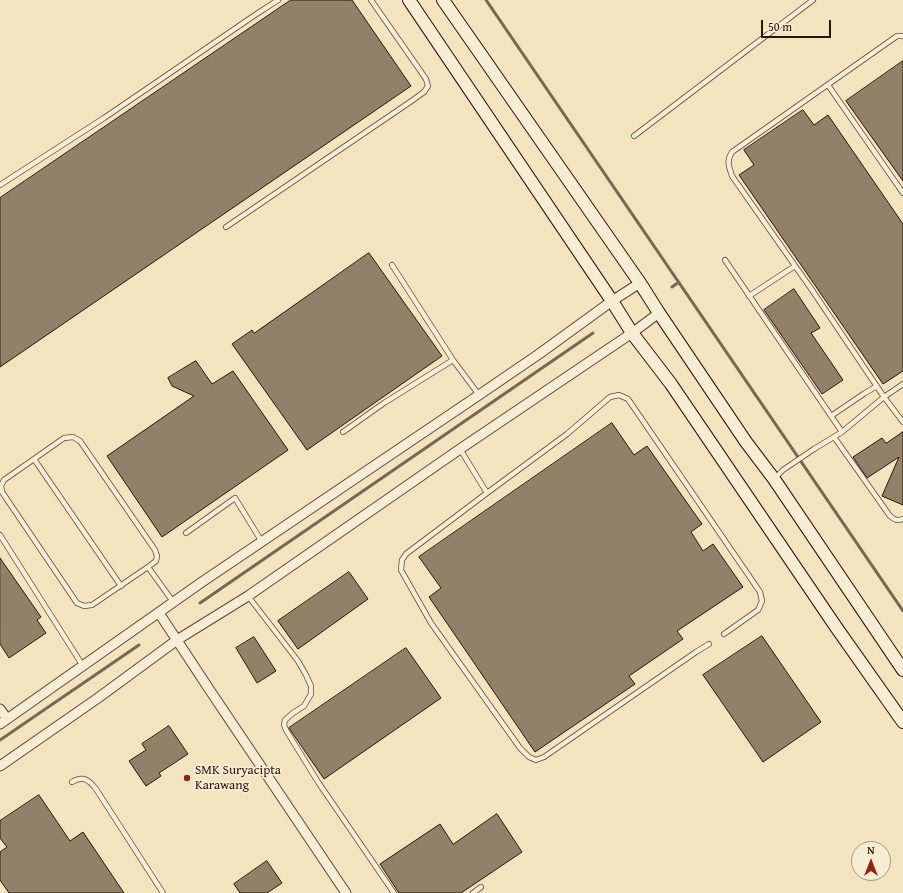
<!DOCTYPE html>
<html>
<head>
<meta charset="utf-8">
<style>
  body { margin:0 }
  #map { position:relative; width:903px; height:893px; overflow:hidden; background:#f3e3bf; font-family:"Gentium Book Plus",serif }
  canvas { display:block }
  .north { position:absolute; left:851px; top:841px; width:40px; height:40px; box-sizing:border-box; background:#f7edd5; border:1px solid #a59685; border-radius:50%; rotate:0deg; font-size:11px; font-weight:700; line-height:16px; text-align:center; color:#2a140c }
  .north::after { content:''; display:block; margin:auto; width:14px; height:18px; background:#8f2418; clip-path:polygon(50% 0,100% 100%,50% 72%,0 100%) }
  .scale { position:absolute; left:761px; top:20px; width:70px; height:18px; box-sizing:border-box; border:2px solid #2a140c; border-top:0; padding-left:5px; font-size:12px; line-height:14px; white-space:nowrap; color:#2a140c; -webkit-text-stroke:3px #f7edd5; paint-order:stroke }
</style>
</head>
<body>
<div id="map">
<canvas width="903" height="893"></canvas>
<div class="north">N</div>
<div class="scale">50 m</div>
</div>
<script>
const ctx = document.querySelector('canvas').getContext('2d');
ctx.lineJoin = 'round';
function trace(path, color, width, dash) {
  ctx.strokeStyle = color;
  ctx.lineWidth = width;
  ctx.lineCap = dash ? 'butt' : 'round';
  ctx.setLineDash(dash || []);
  ctx.stroke(path);
}
function fillPath(path, color) {
  ctx.fillStyle = color;
  ctx.fill(path, 'evenodd');
}
function drawText(font, color, halo, rows, align = 'center') {
  ctx.font = font + ' "Gentium Book Plus",serif';
  ctx.lineWidth = 3.5;
  ctx.setLineDash([]);
  ctx.textBaseline = 'middle';
  ctx.strokeStyle = halo;
  ctx.fillStyle = color;
  for (const [text, x, y, turn = 0] of rows) {
    ctx.save();
    ctx.translate(x, y);
    ctx.rotate((+turn || 0) * Math.PI / 180);
    ctx.textAlign = isNaN(turn) ? turn : align;
    if (halo) ctx.strokeText(text, 0, 0);
    ctx.fillText(text, 0, 0);
    ctx.restore();
  }
}
const stream = new Path2D(`
  M486,0L903,611
  M672,287L679,282
  M200,603L593,333
  M0,740L139,645`);
const building = new Path2D(`
  M291,0H352L411,86L0,367V198Z
  M903,61V181L846,101Z
  M803,110L814,125L828,115L903,224V371L883,384L739,175L754,165L744,150Z
  M369,253L442,356L307,450L232,344L252,330L254,333Z
  M794,289L820,328L811,333L843,380L822,394L764,310Z
  M196,361L212,384L233,371L288,450L162,537L107,456L194,396L172,386L168,378Z
  M612,423L634,455L647,446L702,524L691,532L703,551L713,544L743,587L677,631L683,639L629,676L635,684L535,752L429,597L441,588L419,557Z
  M903,432V505L882,496L899,457L867,478L853,457L882,438L886,443Z
  M0,558L41,617L37,620L46,633L9,658L0,644Z
  M349,572L368,599L298,649L278,621Z
  M762,636L821,722L763,762L703,675Z
  M254,637L276,671L257,683L236,648Z
  M406,648L441,698L324,779L289,728Z
  M169,726L188,754L159,773L161,776L146,786L129,761L146,750L142,744Z
  M39,795L70,841L83,832L124,893H9L0,880V852L7,847L0,838V821Z
  M497,814L522,852L461,893H399L380,864L440,824L453,844Z
  M267,861L282,883L267,893H240L234,884Z`);
const lane = new Path2D(`
  M903,36H897L732,152C726,162 729,166 732,176L812,290L884,397L903,422
  M828,85L903,193
  M634,136L813,0
  M0,185L104,118L255,15L278,0
  M226,227L413,100L424,92L428,86L426,79L371,0
  M725,260L842,432
  M392,265L453,360L479,395
  M749,296L795,266
  M831,416L865,393L877,386
  M343,432L384,403L453,360
  M73,437L80,441L155,550L157,556L156,561L148,567L92,605L84,606L77,603L2,492L1,486L4,480L64,438Z
  M834,437L890,516C895,520 897,521 903,519
  M460,449L479,480L487,493L567,434L610,397L619,395L628,399L760,592L762,601L758,610L724,634
  M34,459L121,586
  M775,478L783,470L814,449L842,432L884,397L903,384
  M487,493L406,554L402,560L401,570L431,623L520,748L529,757L536,760L544,757L696,652L709,644
  M186,533L235,498L262,542
  M0,535L83,666
  M148,567L174,603
  M248,596L298,661L306,675L311,686V694L304,706L293,713L285,720L284,725L286,730L318,782L394,893
  M72,782C83,775 89,780 96,789L163,893
  M473,893L481,887`);
const street = new Path2D(`
  M159,613L209,689L346,893
  M0,709L7,719
  M0,724L202,582L479,395L539,354L612,301L640,283
  M0,766L98,698L177,640L248,596L460,449L632,333L659,313`);
const secondary = new Path2D(`
  M409,0L612,301L632,333L671,384L836,627L903,722
  M443,0L640,283L659,313L746,442L774,479L903,670`);
const markers = [
  [187,778,4,"#8f2418"]
];
const poiNames = [
  ["SMK Suryacipta",195,771],
  ["Karawang",195,786]
];
trace(stream, '#7a6653', 3);
fillPath(building, '#938069');
trace(building, '#2a140c', 1);
trace(lane, '#5c4839', 6);
trace(street, '#5c4839', 11);
trace(secondary, '#2a140c', 14);
trace(lane, '#f7edd5', 4.5);
trace(street, '#f7edd5', 9);
trace(secondary, '#f7edd5', 12);
for (const [x, y, r, color] of markers) {
  const dot = new Path2D();
  dot.arc(x, y, r, 0, 2 * Math.PI);
  ctx.fillStyle = color;
  ctx.fill(dot);
  trace(dot, '#f7edd5', 1.5);
}
drawText('13px', '#2a140c', '#f7edd5', poiNames, 'left');
</script>
</body>
</html>
